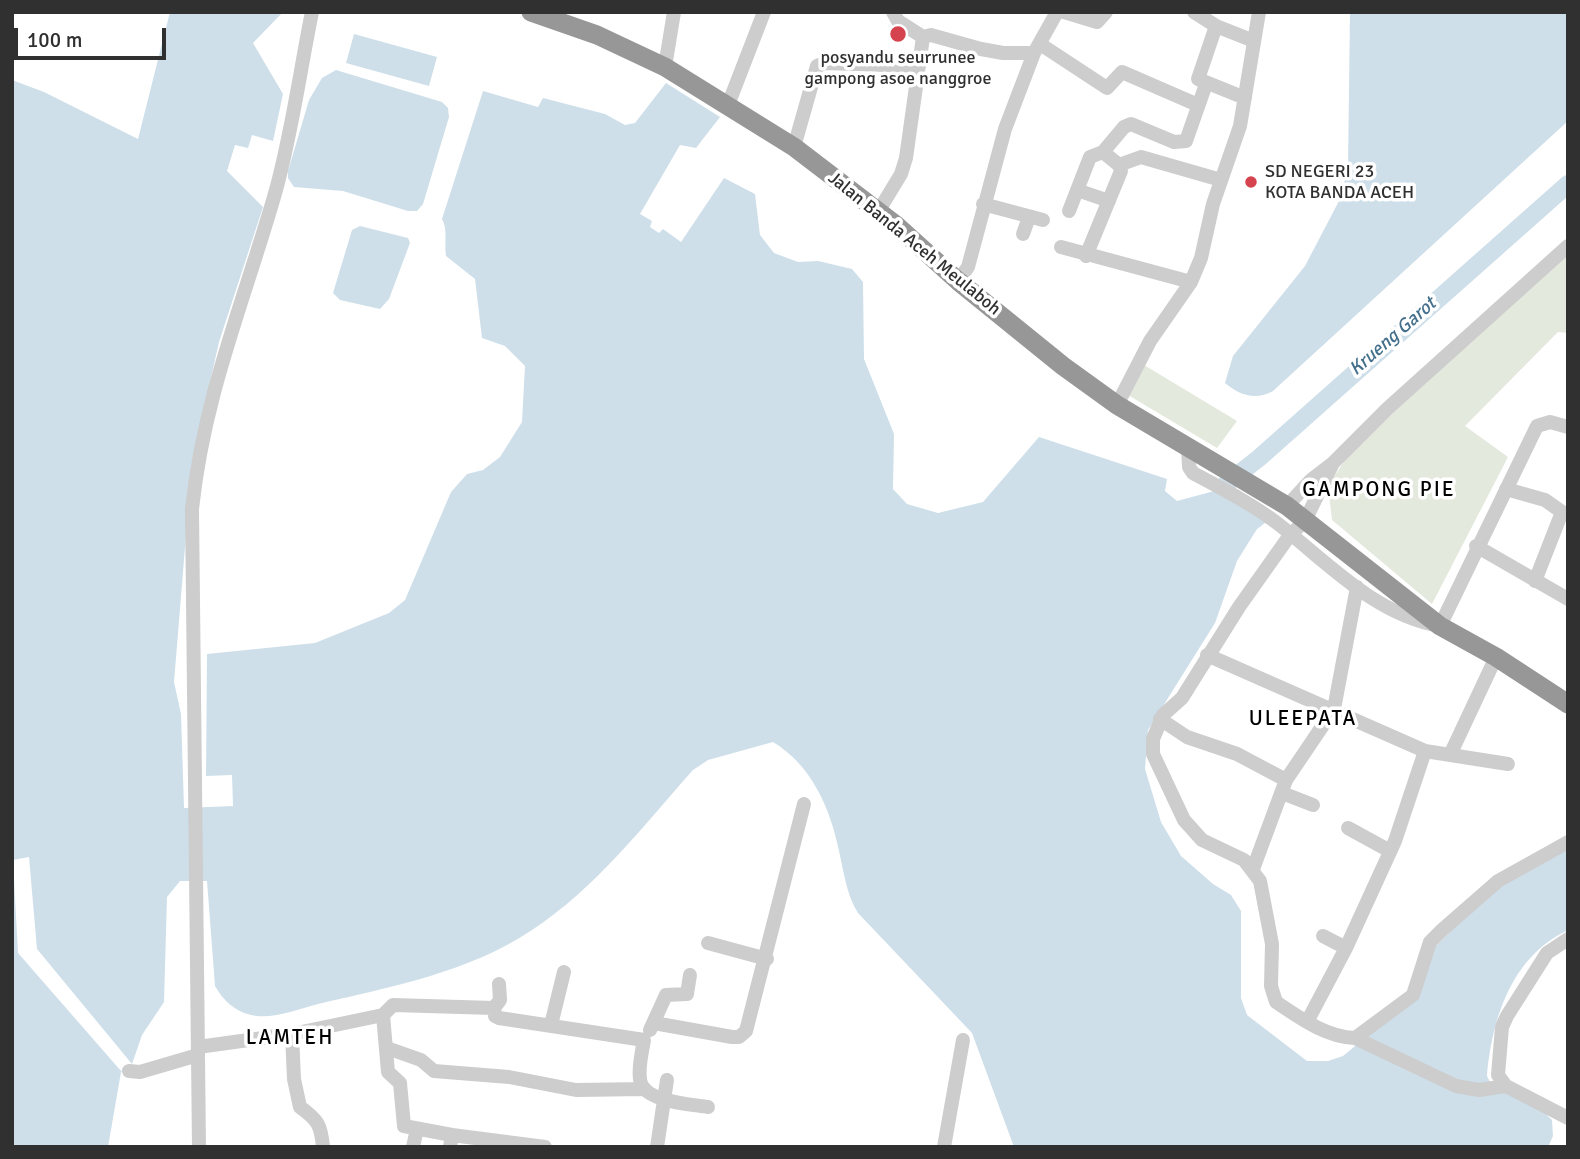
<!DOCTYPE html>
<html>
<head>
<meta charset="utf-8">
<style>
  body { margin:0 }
  #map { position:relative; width:1580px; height:1159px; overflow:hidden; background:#fff; font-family:Signika,sans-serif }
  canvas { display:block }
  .frame { position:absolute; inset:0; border:14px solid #303030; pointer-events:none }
  .scale { position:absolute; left:14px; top:28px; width:152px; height:32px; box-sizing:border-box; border:4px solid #303030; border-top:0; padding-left:9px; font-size:21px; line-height:24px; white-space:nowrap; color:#303030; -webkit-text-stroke:5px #fff; paint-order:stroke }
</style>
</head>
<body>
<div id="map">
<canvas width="1580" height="1159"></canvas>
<div class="frame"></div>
<div class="scale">100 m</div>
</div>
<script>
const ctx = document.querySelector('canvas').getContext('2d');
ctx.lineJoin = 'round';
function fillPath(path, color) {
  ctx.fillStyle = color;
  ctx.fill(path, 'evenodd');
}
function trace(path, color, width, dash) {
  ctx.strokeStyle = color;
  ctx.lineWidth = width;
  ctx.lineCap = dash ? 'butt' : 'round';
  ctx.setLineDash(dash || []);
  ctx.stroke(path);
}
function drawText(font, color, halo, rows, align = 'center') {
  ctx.font = font + ' Signika,sans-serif';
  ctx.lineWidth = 7;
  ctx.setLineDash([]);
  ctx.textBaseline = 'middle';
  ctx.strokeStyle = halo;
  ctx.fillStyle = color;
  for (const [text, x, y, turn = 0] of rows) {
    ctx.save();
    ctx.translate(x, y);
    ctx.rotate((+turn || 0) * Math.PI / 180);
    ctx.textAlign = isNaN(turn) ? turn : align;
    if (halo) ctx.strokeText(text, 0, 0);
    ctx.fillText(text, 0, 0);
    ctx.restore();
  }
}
const green = new Path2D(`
  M1568,253V333L1558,332L1465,426L1508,457L1432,604L1332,520L1328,486L1350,452Z
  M1144,365L1237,421L1217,448L1128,395Z`);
const water = new Path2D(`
  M170,12H283L253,43L283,94L273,141L252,135L248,148L235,145L227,171L263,207L219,342L192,462L174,682L181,714L184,808L233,806L232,775L206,776L207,654L315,643L389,613L405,600L451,492L467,474L483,470L500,457L522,422L525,366L505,346L482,338L475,279L446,256C444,244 448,229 442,219L483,91L538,107L543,98L605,114L625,125L635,123L666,83L720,117L696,148L680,145L640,214L652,221L650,227L659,233L663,229L681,242L724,178L755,194L760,235L774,253L798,262L818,261L852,269L863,282L864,359L894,434L893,489L907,504L938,513L983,502L1039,437L1167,479L1165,491L1177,501L1218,490L1269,520L1257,529L1237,561L1215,623L1148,730L1145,769L1161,822L1181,856L1213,884L1231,895L1241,911V998L1247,1015L1307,1061H1328L1343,1056L1404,1006L1432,950L1486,895L1568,846V930C1511,957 1492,1019 1487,1076L1491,1084L1537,1105L1552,1120L1553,1136L1549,1145L1014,1147L972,1033L858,913C846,894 844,872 839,851C830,807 811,765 773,742L708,760L693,770C643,826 596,888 532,930C470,972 390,987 318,1004C298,1009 272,1020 251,1015C234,1011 223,1000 215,986L207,881H180L167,897L164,1002L142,1035L132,1064L121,1072L108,1147H12V80L44,92L138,139Z
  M1350,12H1568V121L1273,391C1256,401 1239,395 1225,383L1233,356L1305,266L1340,199L1348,167Z
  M354,34L437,57L429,86L346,63Z
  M336,70L442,102L448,108L449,117L423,204L417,211H408L343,191L294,187L288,178V171L309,100L322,78Z
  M360,226L408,238L410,243L389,299L380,309L340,300L333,293L352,230Z`);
const pier = new Path2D(`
  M29,857L37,949L132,1064L121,1071L18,953L13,860Z`);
const river = new Path2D(`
  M1226,484L1259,458L1568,184`);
const minor = new Path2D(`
  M893,12L898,21L923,37
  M1064,12L1097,22L1106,12
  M1194,12L1216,26L1254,41
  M1216,26L1198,79L1245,98
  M1040,44L1107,88L1122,72L1198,105
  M665,67L674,12
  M728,105L764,12
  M794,147L817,66L824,63L918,66
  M1119,165L1141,157L1221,180
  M1077,190L1109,201
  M983,204L1043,220
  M1069,211L1090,157L1103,152L1124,127L1131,124L1174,142L1186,141L1206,84
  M878,212L901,174L906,158L923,37L931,35L981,49L1003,53H1034
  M1023,234L1029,217
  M1061,247L1191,282
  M1086,256L1121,171L1119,165L1103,152
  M958,281L968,267L1005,129L1034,53L1057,12
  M1117,405L1150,341L1191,282L1201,258L1213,204L1240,126L1259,12
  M1188,448L1189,467L1193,473C1221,488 1252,504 1277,523C1327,562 1375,615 1440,626L1537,426L1550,422L1568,427
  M1333,463L1305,521L1290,535L1239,607L1182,698L1163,715L1153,739V754L1184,820L1202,840L1244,860L1260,881L1272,944L1271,986L1276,1002C1300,1018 1326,1037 1355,1038L1413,995L1430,942L1442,930L1498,881L1568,842
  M1506,489L1545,500L1562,512L1535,581
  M1287,506L1311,480L1333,463L1387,409L1568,246
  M1476,546L1568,599
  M1207,655L1425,751L1508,764
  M1160,719L1187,737L1237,754L1286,780
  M1450,755L1496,657
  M1282,793L1313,805
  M1348,828L1390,851
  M1253,869L1286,780L1334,709L1357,587
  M1323,936L1346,948
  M1568,939L1547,953L1507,1016L1502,1027L1498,1075L1506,1086L1568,1118
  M708,943L767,959
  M494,1008L500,1000L499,984
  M383,1015L388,1072L400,1083L404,1126L452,1135
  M1307,1022L1346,948L1395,841L1425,751
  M654,1023L732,1037H739L746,1031L804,804
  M551,1025L564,972
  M650,1030L666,995L687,994L690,975
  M292,1034L294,1079L300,1107C318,1120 321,1125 323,1147
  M1355,1038L1456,1086L1479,1090L1506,1086
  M198,1047L292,1034L383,1015L393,1005L494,1008L495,1016L499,1018L644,1040C642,1052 638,1067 640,1079C642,1102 690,1104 708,1107
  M387,1048L421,1060L434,1071L509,1077L576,1090L645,1089
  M129,1071L140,1072L198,1055
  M199,1147L192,509C204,394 245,299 276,190C292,132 300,71 312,12
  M413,1147L417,1129
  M450,1147L452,1135L545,1147
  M657,1147L667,1080
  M944,1147L963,1040`);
const highway = new Path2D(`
  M531,12L597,35L665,67L794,147L896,225L958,281L1063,366L1117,405L1287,506L1440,626L1496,657L1568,704`);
const markers = [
  [898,34,9,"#d5444e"],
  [1251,182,7,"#d5444e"]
];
const poiNames = [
  ["posyandu seurrunee",898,58],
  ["gampong asoe nanggroe",898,79],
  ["SD NEGERI 23",1265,172,"left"],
  ["KOTA BANDA ACEH",1265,193,"left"]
];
const streetNames = [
  ["Jalan Banda Aceh Meulaboh",914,244,39]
];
const waterNames = [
  ["Krueng Garot",1393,337,-41]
];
const quarterNames = [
  ["GAMPONG PIE",1379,490],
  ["ULEEPATA",1303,719],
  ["LAMTEH",290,1038]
];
fillPath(green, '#e3e9dd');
fillPath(water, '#cedfea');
fillPath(pier, '#fff');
trace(river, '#cedfea', 18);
trace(minor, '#cdcdcd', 14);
trace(highway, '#979797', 19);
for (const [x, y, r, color] of markers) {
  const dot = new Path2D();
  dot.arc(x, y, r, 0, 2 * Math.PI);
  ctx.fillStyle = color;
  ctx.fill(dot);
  trace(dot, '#fff', 2.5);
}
drawText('18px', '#303030', '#fff', poiNames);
drawText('18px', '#303030', '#fff', streetNames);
drawText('italic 19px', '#45708b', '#fff', waterNames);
ctx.letterSpacing = '2px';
drawText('21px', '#000', '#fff', quarterNames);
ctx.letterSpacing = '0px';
</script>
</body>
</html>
